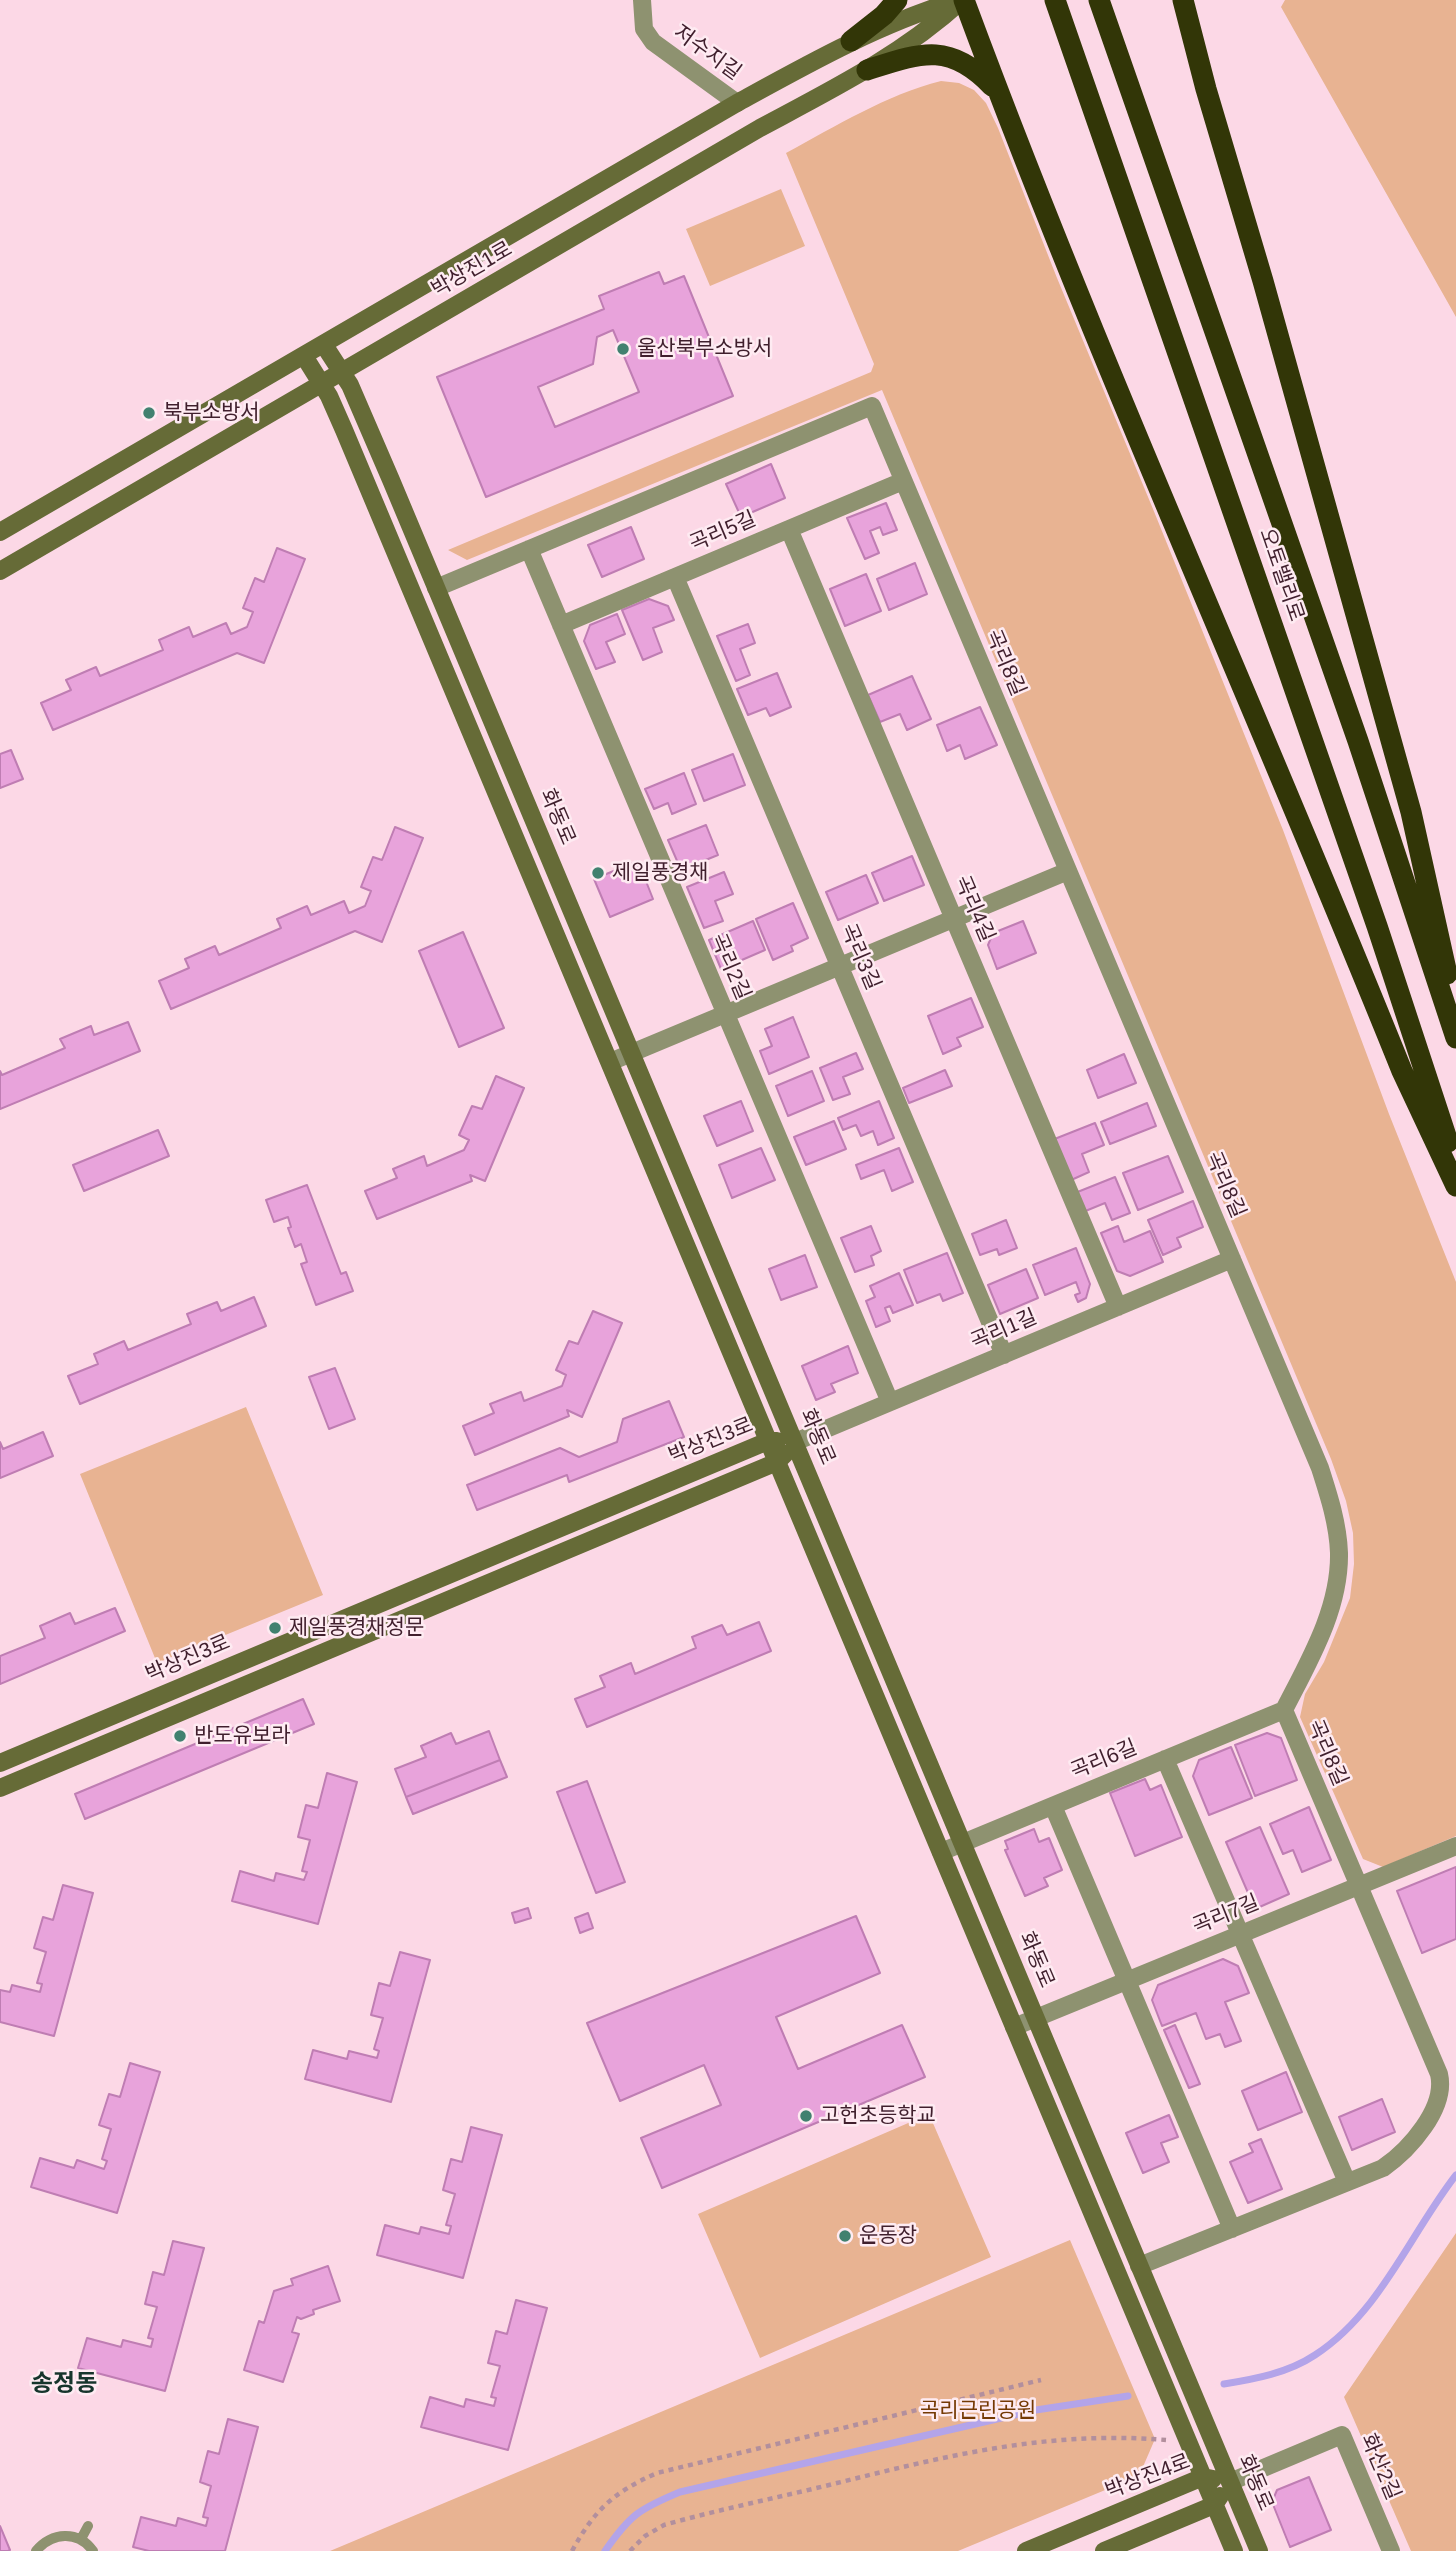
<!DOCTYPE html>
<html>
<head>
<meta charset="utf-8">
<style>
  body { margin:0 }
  canvas { display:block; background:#fcd8e6 }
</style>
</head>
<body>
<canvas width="1456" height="2551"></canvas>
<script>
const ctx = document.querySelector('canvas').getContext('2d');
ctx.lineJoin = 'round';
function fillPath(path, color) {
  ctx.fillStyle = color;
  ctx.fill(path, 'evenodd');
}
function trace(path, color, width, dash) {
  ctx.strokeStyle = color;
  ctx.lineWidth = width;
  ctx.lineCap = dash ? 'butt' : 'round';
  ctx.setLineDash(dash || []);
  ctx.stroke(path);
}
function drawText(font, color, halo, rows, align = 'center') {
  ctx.font = font + ' Helvetica,"Noto Sans KR",sans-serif';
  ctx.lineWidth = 5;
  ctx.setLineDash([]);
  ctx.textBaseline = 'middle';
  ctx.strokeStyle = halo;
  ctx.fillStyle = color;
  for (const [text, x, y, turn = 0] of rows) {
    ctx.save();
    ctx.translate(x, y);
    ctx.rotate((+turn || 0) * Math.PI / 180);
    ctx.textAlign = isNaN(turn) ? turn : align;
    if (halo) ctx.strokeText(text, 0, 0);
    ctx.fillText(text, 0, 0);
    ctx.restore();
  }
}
const green = new Path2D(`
  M1285,0H1456V317L1281,7Z
  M941,81L959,83L974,90L986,103L998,128L1057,278L1153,509L1283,830L1389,1114L1456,1282V1836L1383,1867L1363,1859L1300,1717L1305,1694L1324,1662L1350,1598L1354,1564L1353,1533L1346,1501L1331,1459L882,390L467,560L448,550L871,372L874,364L786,153C836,126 886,95 941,81Z
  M781,189L805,246L710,286L686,229Z
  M246,1407L323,1595L157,1663L80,1474Z
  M929,2114L991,2257L760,2358L698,2214Z
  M1456,2233V2551H1411L1344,2397Z
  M1070,2240L1155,2439L1139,2476L958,2551H330Z`);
const stream = new Path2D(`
  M1224,2384C1255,2379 1288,2373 1315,2355C1380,2313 1410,2234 1456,2175
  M605,2551C630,2515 639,2509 680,2492L1036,2410L1128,2396`);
const building = new Path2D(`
  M659,272L664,284L684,276L733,396L486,497L437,377L604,309L599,296ZM613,330L639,392L555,427L538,387L593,364L597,337Z
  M771,464L785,498L741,517L726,484Z
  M886,503L897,530L883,535L880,527L870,531L879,553L865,559L847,518Z
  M631,527L644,559L602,577L588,545Z
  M277,548L305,559L264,663L237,653L53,730L41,703L71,690L66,680L96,667L100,676L163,650L159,640L189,627L193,637L226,623L231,634L247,627L253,612L243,608L255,578L264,582Z
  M915,563L927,594L889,610L877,579Z
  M866,574L881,611L845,626L830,589Z
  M649,599L668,606L674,620L653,628L662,652L643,660L622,610Z
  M617,614L625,634L606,642L615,662L596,669L584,641L590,625Z
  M748,624L755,643L740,649L750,675L736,681L717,636Z
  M777,673L791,707L770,716L766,708L748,715L737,689Z
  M912,676L931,719L907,730L900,714L880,722L868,695Z
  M980,707L997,745L965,759L960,745L947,751L937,725Z
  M11,750L23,779L0,788V754Z
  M733,754L745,785L704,801L692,770Z
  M684,773L696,804L672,814L668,803L654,809L645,789Z
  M706,825L718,855L681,870L668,840Z
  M395,827L423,838L382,942L355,931L171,1009L159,981L189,968L185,959L215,946L219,955L281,928L277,919L307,906L311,915L344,901L349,913L365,906L371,891L361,887L373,857L382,860Z
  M912,856L924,885L884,901L872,873Z
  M638,861L653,899L610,917L594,879Z
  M724,872L733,894L715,901L723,921L704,928L687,887Z
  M866,875L878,903L838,920L826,892Z
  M793,903L808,938L791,946L793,951L773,960L756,919Z
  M753,921L765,950L721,969L709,940Z
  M1023,921L1036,953L997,969L988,945L993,933Z
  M463,932L504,1028L459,1047L419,951Z
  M971,998L983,1027L957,1038L961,1046L943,1054L928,1016Z
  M793,1017L809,1057L769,1074L760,1051L772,1046L765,1029Z
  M128,1022L140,1051L0,1109V1071L2,1075L65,1048L60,1039L91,1026L94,1035Z
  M856,1053L863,1069L843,1077L850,1094L833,1100L820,1068Z
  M1124,1054L1136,1083L1098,1098L1087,1070Z
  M945,1070L952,1086L909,1103L903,1088Z
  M812,1071L824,1101L788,1116L776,1086Z
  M496,1076L524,1088L485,1181L470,1175L472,1181L377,1219L365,1191L397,1178L393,1169L424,1156L427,1166L464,1150L469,1140L459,1135L472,1106L482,1109Z
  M741,1101L753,1131L717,1146L704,1116Z
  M879,1101L894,1138L878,1145L873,1131L861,1136L856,1125L843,1130L838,1118Z
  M1147,1103L1156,1126L1110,1144L1101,1122Z
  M834,1121L846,1149L806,1165L794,1137Z
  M1095,1123L1104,1145L1082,1154L1089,1172L1069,1181L1052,1140Z
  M158,1130L169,1156L84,1191L73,1165Z
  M761,1148L775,1180L732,1198L719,1165Z
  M899,1148L913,1182L892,1191L884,1170L861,1179L856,1165Z
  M1168,1156L1183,1192L1138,1210L1123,1173Z
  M1115,1177L1130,1213L1112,1220L1105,1203L1083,1212L1075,1193Z
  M307,1185L341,1274L346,1272L353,1291L316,1305L301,1264L307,1262L301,1244L295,1247L288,1228L291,1227L288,1217L274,1222L266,1200Z
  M1193,1201L1203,1227L1177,1238L1181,1247L1163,1255L1148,1220Z
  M1006,1220L1017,1248L999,1255L997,1249L980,1255L972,1234Z
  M871,1226L881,1251L871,1256L874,1265L855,1272L841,1238Z
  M1118,1226L1124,1242L1150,1231L1163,1262L1130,1276L1117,1271L1101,1233Z
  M1076,1248L1090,1284L1086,1298L1078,1302L1075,1295L1080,1293L1076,1282L1045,1295L1033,1265Z
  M947,1253L963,1293L943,1301L940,1294L917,1303L904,1270Z
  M805,1255L817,1287L781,1300L769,1269Z
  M1026,1269L1038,1298L1000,1314L988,1285Z
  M899,1273L913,1305L893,1313L890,1306L885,1308L890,1321L876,1327L866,1301L875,1297L870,1286Z
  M254,1297L266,1326L80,1404L68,1376L98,1364L94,1354L124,1341L128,1350L191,1324L187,1314L217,1302L221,1311Z
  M593,1311L622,1323L582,1417L567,1410L569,1416L475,1455L463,1426L494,1413L490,1404L521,1392L524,1401L562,1386L566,1375L556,1370L569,1341L578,1344Z
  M848,1346L858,1373L831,1384L835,1392L816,1400L802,1366Z
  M335,1368L355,1419L329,1429L309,1377Z
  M669,1401L684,1437L569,1482L567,1475L477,1510L467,1485L560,1448L579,1457L617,1442L623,1419Z
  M43,1432L53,1456L0,1478V1442L3,1449Z
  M115,1608L125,1631L0,1684V1656L45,1638L40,1626L70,1613L75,1624Z
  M759,1622L771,1651L587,1727L575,1699L605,1687L600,1676L631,1663L635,1674L696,1648L692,1637L722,1625L727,1635Z
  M303,1699L314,1724L85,1819L75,1794Z
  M489,1731L500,1760L406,1797L395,1769L426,1757L421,1746L451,1733L456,1744Z
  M1267,1733L1281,1738L1297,1780L1255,1796L1235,1745Z
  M1231,1747L1252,1798L1209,1815L1193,1776L1199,1760Z
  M500,1760L507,1777L413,1814L406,1797Z
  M327,1773L357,1782L318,1924L232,1901L240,1871L274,1881L276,1873L304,1880L307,1872L302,1871L310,1840L298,1837L306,1805L318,1808Z
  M1145,1779L1150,1790L1161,1785L1182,1837L1135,1856L1110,1793Z
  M587,1781L625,1882L596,1893L557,1792Z
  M1309,1807L1331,1860L1302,1872L1293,1850L1283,1854L1270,1824Z
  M1260,1827L1289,1894L1255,1909L1226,1842Z
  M1034,1829L1039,1842L1049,1838L1062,1870L1044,1878L1048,1886L1025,1896L1005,1850L1008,1849L1005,1841Z
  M1456,1867V1939L1422,1953L1397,1891Z
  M63,1885L93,1893L54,2036L0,2022V1990L10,1992L12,1985L40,1992L42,1984L37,1983L46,1952L34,1948L43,1917L53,1920Z
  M528,1908L531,1918L515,1923L512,1913Z
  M588,1913L593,1928L580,1933L575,1918Z
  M856,1916L880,1973L776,2017L798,2069L902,2025L925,2077L662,2188L641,2138L721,2105L704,2065L620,2101L587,2023Z
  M400,1952L430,1960L391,2102L305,2079L313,2050L347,2059L349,2051L377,2058L379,2051L374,2049L383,2018L371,2015L379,1983L390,1986Z
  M1223,1959L1238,1966L1249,1993L1225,2002L1241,2041L1225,2047L1220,2034L1206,2039L1196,2013L1162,2026L1152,2000L1158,1985Z
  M1175,2025L1200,2084L1189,2088L1164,2030Z
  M130,2063L160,2072L117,2213L31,2187L40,2158L74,2168L77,2160L104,2169L107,2161L102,2159L111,2129L99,2125L109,2094L120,2097Z
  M1286,2072L1302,2112L1258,2130L1242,2091Z
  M1382,2099L1395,2132L1352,2150L1339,2117Z
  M1169,2115L1178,2137L1161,2143L1169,2162L1143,2173L1126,2133Z
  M471,2127L502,2135L463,2278L377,2255L385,2225L419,2234L421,2227L449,2234L451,2226L446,2225L455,2194L443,2190L451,2159L462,2162Z
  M1261,2139L1282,2189L1248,2203L1230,2162L1253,2152L1249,2144Z
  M173,2241L204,2248L165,2391L78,2368L87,2338L121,2347L123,2340L151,2347L153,2339L148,2338L157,2307L145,2304L153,2272L164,2275Z
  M328,2266L340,2301L313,2310L314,2314L301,2319L297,2317L292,2332L299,2334L283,2382L244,2370L259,2321L264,2323L274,2291L293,2285L291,2279Z
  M516,2300L547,2308L508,2450L421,2427L430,2397L464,2407L466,2399L494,2406L496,2398L491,2397L500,2366L488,2363L496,2331L507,2334Z
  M228,2419L258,2427L225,2551H149L133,2547L141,2517L176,2526L178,2518L206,2526L208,2518L203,2517L211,2486L200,2482L208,2451L219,2454Z
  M1309,2477L1331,2530L1290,2547L1272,2502L1277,2490Z
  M0,2526L10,2550L8,2551H0Z`);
const path = new Path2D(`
  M572,2551C595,2509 614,2492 657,2473L1041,2380
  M630,2551L645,2536L664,2525C717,2510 771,2499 825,2486C942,2457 1045,2430 1166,2440`);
const lane = new Path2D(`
  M81,2539L88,2526
  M36,2551C52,2532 78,2530 93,2551`);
const street = new Path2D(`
  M642,0L644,29L653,42L737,103
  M789,529L1118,1307
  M529,549L890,1402
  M675,577L1004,1355
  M436,588L872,406L1320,1468C1329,1496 1338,1524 1339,1553C1340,1609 1309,1661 1284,1710L1439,2074C1447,2108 1409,2150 1383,2168L1139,2266
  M561,625L903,481
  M610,1062L1068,871
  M795,1442L1232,1259
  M1165,1759L1347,2182
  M1053,1806L1232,2229
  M941,1852L1284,1710
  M1014,2027L1456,1846
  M1230,2482L1342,2435L1391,2551`);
const secondary = new Path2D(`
  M324,345L350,385L391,480L1259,2551
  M304,356L329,396L344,430L1234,2551
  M0,532L737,103C808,64 877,25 955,1
  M0,571L760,128C831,90 902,55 962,0
  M0,1763L768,1441H777
  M0,1788L777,1462L785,1454
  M1026,2551L1203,2477L1213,2479
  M1104,2551L1214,2505L1220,2496`);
const highway = new Path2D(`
  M964,0C1098,362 1258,713 1402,1071L1456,1186
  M1055,0L1377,926L1448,1142
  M1099,0L1358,741L1456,1038
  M1183,0L1206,89L1263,281L1411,812L1447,974
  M851,41L884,15L897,0
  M867,70C920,53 949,41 992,86`);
const markers = [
  [623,349,7,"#41816f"],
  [149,413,7,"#41816f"],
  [598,873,7,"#41816f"],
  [275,1628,7,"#41816f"],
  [180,1736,7,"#41816f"],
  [806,2116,7,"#41816f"],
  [845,2236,7,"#41816f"]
];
const streetNames = [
  ["저수지길",707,53,36],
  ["박상진1로",472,270,-30],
  ["곡리5길",723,532,-23],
  ["오토밸리로",1281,575,71],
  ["곡리8길",1005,663,67],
  ["화동로",557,817,67],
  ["곡리4길",974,909,67],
  ["곡리3길",860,957,67],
  ["곡리2길",730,967,67],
  ["곡리8길",1225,1185,67],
  ["곡리1길",1004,1330,-23],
  ["화동로",817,1437,67],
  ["박상진3로",711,1441,-22],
  ["박상진3로",188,1659,-23],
  ["곡리8길",1327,1753,67],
  ["곡리6길",1104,1760,-22],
  ["곡리7길",1226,1915,-22],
  ["화동로",1036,1960,67],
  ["화산2길",1380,2467,67],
  ["박상진4로",1148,2477,-21],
  ["화동로",1255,2483,67]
];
const poiNames = [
  ["울산북부소방서",637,349],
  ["북부소방서",163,413],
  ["제일풍경채",612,873],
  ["제일풍경채정문",289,1628],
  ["반도유보라",194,1736],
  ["고헌초등학교",820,2116],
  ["운동장",859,2236]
];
const parkNames = [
  ["곡리근린공원",978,2411]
];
const quarterNames = [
  ["송정동",64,2384]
];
fillPath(green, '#e8b392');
trace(stream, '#b3a4e9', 7);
fillPath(building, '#e8a3db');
trace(building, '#bf7db3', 2);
trace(path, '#b28f9d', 4.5, [5, 5]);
trace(lane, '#8e9270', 10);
trace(street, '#8e9270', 18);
trace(secondary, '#666b37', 18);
trace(highway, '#323607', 21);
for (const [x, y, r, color] of markers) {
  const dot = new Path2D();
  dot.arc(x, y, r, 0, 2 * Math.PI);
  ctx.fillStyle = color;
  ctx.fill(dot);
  trace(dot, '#feebf2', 2.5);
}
drawText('21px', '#401f2d', '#feebf2', streetNames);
drawText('21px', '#401f2d', '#feebf2', poiNames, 'left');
drawText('21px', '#743903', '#feebf2', parkNames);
drawText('bold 24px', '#16352c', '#feebf2', quarterNames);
</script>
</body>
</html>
